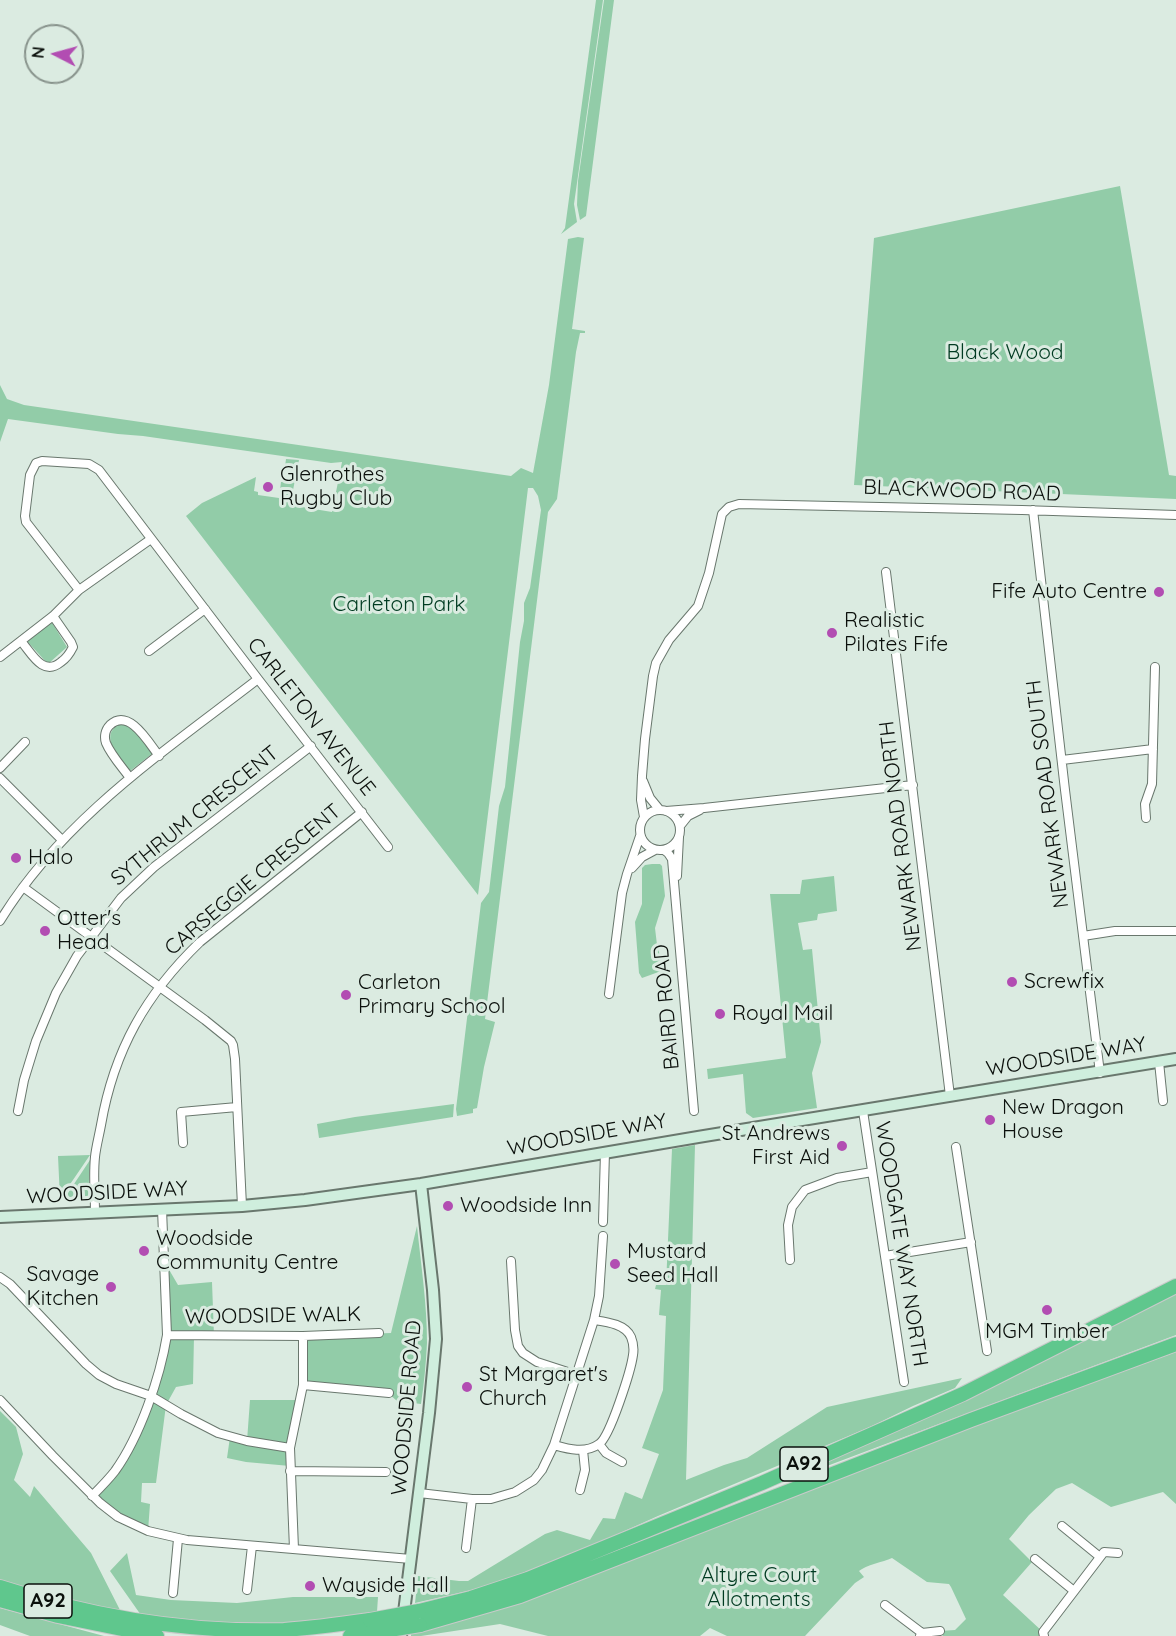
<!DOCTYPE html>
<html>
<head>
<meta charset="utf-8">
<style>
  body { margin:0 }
  #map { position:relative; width:1176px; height:1636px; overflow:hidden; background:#dbebe1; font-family:Quicksand,sans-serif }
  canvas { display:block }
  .north { position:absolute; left:24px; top:24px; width:60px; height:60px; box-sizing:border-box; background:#dbebe1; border:2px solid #88938c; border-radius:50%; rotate:276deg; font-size:16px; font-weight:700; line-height:24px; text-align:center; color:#0b100c }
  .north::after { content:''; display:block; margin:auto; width:21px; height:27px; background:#b24db2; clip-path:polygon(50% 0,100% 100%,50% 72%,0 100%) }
</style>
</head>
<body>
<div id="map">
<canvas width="1176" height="1636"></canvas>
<div class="north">N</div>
</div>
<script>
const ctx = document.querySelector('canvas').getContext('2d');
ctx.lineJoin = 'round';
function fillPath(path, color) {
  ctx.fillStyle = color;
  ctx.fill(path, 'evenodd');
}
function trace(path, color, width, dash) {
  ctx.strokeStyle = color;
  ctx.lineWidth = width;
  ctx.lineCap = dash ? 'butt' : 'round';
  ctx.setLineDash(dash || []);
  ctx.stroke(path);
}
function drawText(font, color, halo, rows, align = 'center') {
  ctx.font = font + ' Quicksand,sans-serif';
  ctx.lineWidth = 6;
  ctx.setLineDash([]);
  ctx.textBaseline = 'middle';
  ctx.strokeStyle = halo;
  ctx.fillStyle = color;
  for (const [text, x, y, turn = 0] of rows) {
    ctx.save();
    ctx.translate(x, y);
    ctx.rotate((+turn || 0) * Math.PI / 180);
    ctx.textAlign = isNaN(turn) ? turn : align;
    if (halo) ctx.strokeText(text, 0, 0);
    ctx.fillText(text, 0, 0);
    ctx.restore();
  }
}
const green = new Path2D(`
  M596,0H603L574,204L577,222L561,234L565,228Z
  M604,0H614L586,216L580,220L577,205L578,181Z
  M1120,186L1169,475L1176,476V499L854,485L874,238Z
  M578,237L584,238L572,329L585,331V333H580L576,352L557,499L548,512L485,1019L495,1022L484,1067L477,1108L473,1109V1113L457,1116L456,1109L481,903L489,892L499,806L505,787L520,642L524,621V603L530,588L541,510L538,496L533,488H528L478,895L186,516L202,503L256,477L254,491L258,492V495L279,498L281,482H283L286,459L299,460L290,505L332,512L342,462L331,463L143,436L118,434L8,419L0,442V385L7,399L24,405L511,476L521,468L533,473L549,385L568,239Z
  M51,621L67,647L48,664L26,640Z
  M119,724C135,723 144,741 153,753L130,771C120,758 98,737 119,724Z
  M652,864H660L662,866L665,896L655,928L657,945L664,970L642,978L639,973L635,922L642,904V868L645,865Z
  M834,876L837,911L818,914L817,920L798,923L803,950L812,949L821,1042L812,1073L817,1108L753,1118L746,1113L743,1074L708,1079L707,1069L786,1058L770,894H800L802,880Z
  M454,1104L453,1117L319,1138L317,1124L355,1117Z
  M695,1145L686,1480L724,1465L747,1458L827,1407L962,1378L955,1388L913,1406L870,1427L658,1516L538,1570L494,1585L415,1603L418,1576L459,1581H468L545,1534L557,1530L590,1540L603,1518L615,1519L625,1492L642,1499L659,1454L642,1448L663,1390L666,1316L659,1315L661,1290L655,1289L656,1285H666L672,1149Z
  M90,1155L60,1199L58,1156Z
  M90,1160L88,1198L64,1199Z
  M417,1226C421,1265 427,1304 427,1343C426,1363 424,1384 421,1404L397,1401L388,1393L303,1385V1336L391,1333Z
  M164,1261L178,1285L212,1282L214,1336H194L193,1384L176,1387L166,1405L156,1483H142L141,1502L150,1504L148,1531L128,1523L92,1496L132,1444L165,1347Z
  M1176,1293V1335L795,1478Z
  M1176,1352V1504L1163,1492L1111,1507L1072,1483L1056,1489L1029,1515L1009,1539L1032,1562L1003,1595L1043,1632L1044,1636H943L940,1631L955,1630L966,1619L951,1587L949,1584L927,1582L892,1558C883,1562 866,1565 859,1571L864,1577L855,1583L805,1636H727L710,1628L700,1636H548L500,1624L421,1636H411V1631L488,1612L498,1607L849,1472Z
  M250,1400H300L290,1466L246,1462L227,1458L230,1437L247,1441Z
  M0,1411L16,1427L23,1454L14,1480L30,1497L34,1486L91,1553L120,1610L96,1613L0,1581Z
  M127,1553L136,1595L171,1600L237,1603L293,1597H378L377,1612L313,1622L260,1627L143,1618L110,1571Z
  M0,1608L104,1636H30L0,1625Z`);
const street = new Path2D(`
  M1033,510L1065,790L1100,1073
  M886,572L950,1096
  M79,590L26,522L25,516L30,475L36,463L42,461L89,464L99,470L258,679L388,847
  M21,641C32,654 43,677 61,662C67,658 70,653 73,647L71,642L53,616
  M149,651L205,609
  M0,657L53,616L79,590L151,539
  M1062,760L1153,749
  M0,768L25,742
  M0,778L62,840
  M130,778C122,767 111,755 106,743C104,737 105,730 110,725C129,707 149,743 159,756
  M643,781L650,798L659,809
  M640 830a20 20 0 1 1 40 0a20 20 0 1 1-40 0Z
  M666,811L704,808L913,785
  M644,817L641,800L642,776L645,739L653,676L656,663L669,640L698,606L709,573L722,514L729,507L739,504L1022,510L1176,515
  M1146,818L1145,804L1152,784L1155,667
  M680,826L688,816L700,810
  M664,850L668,853L672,859L694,1111
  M632,868L642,857L655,850
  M677,876L679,837
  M23,887L205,1020L231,1041L233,1045L235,1059L242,1206
  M0,921C62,819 165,751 258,679
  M1083,936L1115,931H1176
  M609,994L622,893L627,874L640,836
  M1159,1062L1163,1101
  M18,1111L24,1080L36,1041L56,993L77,956L121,898L154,867L311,746
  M863,1111L904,1382
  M183,1143L181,1112L237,1107
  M956,1147L987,1351
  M95,1213C95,1194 93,1176 95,1157C96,1147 99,1136 101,1125C114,1050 146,994 200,942L362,812
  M603,1222L605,1152
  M885,1256L971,1242
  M790,1260L788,1225L792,1207L805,1190L837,1178L872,1172
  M511,1261L515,1330L518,1346L523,1353L537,1362L577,1375
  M0,1277L10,1284L86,1364L99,1375L116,1384L151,1396L181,1414L218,1433L247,1441L290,1448
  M167,1335L303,1336L379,1333
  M303,1385L389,1393
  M0,1400L53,1456L100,1503L118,1517L148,1531L187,1540L411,1559
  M599,1444L606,1453L622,1462
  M554,1445C568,1449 585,1454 599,1444C610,1437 631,1370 633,1355C634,1349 633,1342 631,1337C625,1324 607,1322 594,1320
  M290,1471L386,1472
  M580,1490L585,1470L583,1450
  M419,1493L472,1499H491L515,1492L534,1480L542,1470L554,1445L594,1320L599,1296L603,1236
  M92,1496C100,1488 108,1480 115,1471C140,1436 160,1378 167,1335L162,1209
  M1062,1526L1100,1557
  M466,1548L472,1499
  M294,1549L290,1448L303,1385V1336
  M1035,1559L1074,1591
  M247,1590L252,1546
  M173,1593L178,1539
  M885,1605L922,1633
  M920,1636L922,1633L940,1631
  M1044,1636L1043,1632L1104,1552L1118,1553`);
const secondary = new Path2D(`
  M0,1217L242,1206L305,1200L421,1184L698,1137L1176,1059
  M401,1636L429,1413L436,1339L433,1290L421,1184`);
const highway = new Path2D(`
  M0,1587C92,1617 188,1633 284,1630C313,1628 342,1624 370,1620
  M0,1600L58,1616L157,1636
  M419,1611L471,1598L528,1579L762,1483L963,1394L1176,1286
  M420,1625L520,1596L971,1420L1176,1344
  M350,1636L372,1633`);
const highwayBridge = new Path2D(`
  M370,1620L419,1611
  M372,1633L420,1625`);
const markers = [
  [268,487,6,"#b24db2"],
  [1159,592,6,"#b24db2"],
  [832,633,6,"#b24db2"],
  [16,858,6,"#b24db2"],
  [45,931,6,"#b24db2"],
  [1012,982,6,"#b24db2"],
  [346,995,6,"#b24db2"],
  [720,1014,6,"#b24db2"],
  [990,1120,6,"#b24db2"],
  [842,1146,6,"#b24db2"],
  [448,1206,6,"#b24db2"],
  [144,1251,6,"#b24db2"],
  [615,1264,6,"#b24db2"],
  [111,1287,6,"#b24db2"],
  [1047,1310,6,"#b24db2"],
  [467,1387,6,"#b24db2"],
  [310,1586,6,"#b24db2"]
];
const shields = [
  [804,1464,48],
  [48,1601,48]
];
const shieldNames = [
  ["A92",804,1464],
  ["A92",48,1601]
];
const parkNames = [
  ["Black Wood",1005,353],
  ["Carleton Park",399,605],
  ["Altyre Court",759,1576],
  ["Allotments",759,1600]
];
const poiNames = [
  ["Glenrothes",280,475],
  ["Rugby Club",280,499],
  ["Fife Auto Centre",1147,592,"right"],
  ["Realistic",844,621],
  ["Pilates Fife",844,645],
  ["Halo",28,858],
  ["Otter's",57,919],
  ["Head",57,943],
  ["Screwfix",1024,982],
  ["Carleton",358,983],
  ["Primary School",358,1007],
  ["Royal Mail",732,1014],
  ["New Dragon",1002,1108],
  ["House",1002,1132],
  ["St Andrews",830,1134,"right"],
  ["First Aid",830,1158,"right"],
  ["Woodside Inn",460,1206],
  ["Woodside",156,1239],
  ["Community Centre",156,1263],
  ["Mustard",627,1252],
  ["Seed Hall",627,1276],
  ["Savage",99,1275,"right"],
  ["Kitchen",99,1299,"right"],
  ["MGM Timber",1047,1332,"center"],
  ["St Margaret's",479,1375],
  ["Church",479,1399],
  ["Wayside Hall",322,1586]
];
const streetNames = [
  ["BLACKWOOD ROAD",962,491,2],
  ["CARLETON AVENUE",311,717,52],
  ["NEWARK ROAD SOUTH",1048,794,-97],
  ["SYTHRUM CRESCENT",195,816,-39],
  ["NEWARK ROAD NORTH",901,836,-97],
  ["CARSEGGIE CRESCENT",253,880,-40],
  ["BAIRD ROAD",667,1007,-95],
  ["WOODSIDE WAY",1066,1057,-9],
  ["WOODSIDE WAY",587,1135,-10],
  ["WOODSIDE WAY",107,1193,-3],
  ["WOODGATE WAY NORTH",901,1244,81],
  ["WOODSIDE WALK",273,1316,-1],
  ["WOODSIDE ROAD",407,1408,-85]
];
fillPath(green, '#92cca8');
trace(street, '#69776d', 10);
trace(secondary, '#69776d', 14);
trace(highway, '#c9caca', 16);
trace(street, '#fff', 8);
trace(secondary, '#cfeedd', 10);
trace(highway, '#5fc78d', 14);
trace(highwayBridge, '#c9caca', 16, []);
trace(highwayBridge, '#5fc78d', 14);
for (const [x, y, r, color] of markers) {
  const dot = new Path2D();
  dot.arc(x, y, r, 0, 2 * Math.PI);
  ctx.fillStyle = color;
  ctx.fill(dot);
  trace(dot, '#dbebe1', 2);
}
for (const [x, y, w] of shields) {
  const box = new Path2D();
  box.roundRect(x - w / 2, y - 17, w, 34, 4.5);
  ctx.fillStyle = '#dbebe1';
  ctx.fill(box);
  trace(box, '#0b100c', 1.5);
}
drawText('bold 20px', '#0b100c', null, shieldNames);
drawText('21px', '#003b21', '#dbebe1', parkNames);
drawText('21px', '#0b100c', '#dbebe1', poiNames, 'left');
drawText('21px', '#0b100c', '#dbebe1', streetNames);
</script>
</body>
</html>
